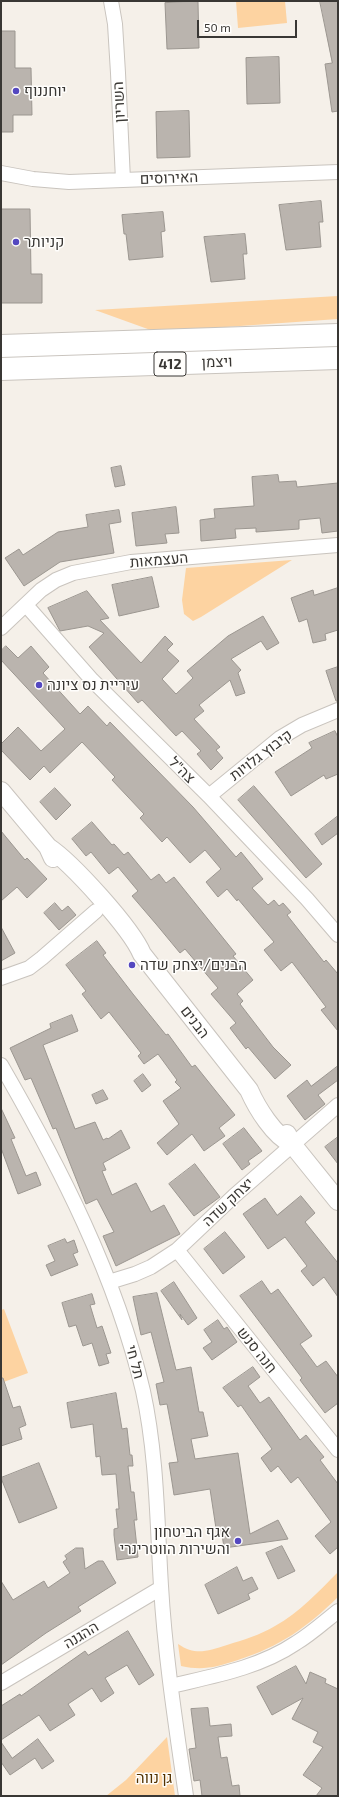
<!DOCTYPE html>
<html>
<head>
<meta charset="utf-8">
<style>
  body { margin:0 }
  #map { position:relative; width:339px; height:1797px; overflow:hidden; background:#f5f0e9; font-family:"Exo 2",sans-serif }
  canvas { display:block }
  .frame { position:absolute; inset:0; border:2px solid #393734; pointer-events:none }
  .scale { position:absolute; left:197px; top:20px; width:100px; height:18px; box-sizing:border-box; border:2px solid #393734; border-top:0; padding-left:5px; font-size:12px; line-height:14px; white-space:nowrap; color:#393734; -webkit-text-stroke:3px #fffefc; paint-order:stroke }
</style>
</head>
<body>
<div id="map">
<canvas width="339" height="1797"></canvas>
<div class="frame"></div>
<div class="scale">50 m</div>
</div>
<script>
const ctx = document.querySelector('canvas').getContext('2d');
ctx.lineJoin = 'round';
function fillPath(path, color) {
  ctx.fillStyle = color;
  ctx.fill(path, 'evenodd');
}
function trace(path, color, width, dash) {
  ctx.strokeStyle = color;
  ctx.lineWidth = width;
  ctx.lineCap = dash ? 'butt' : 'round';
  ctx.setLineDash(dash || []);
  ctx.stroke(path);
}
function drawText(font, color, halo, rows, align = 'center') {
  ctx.font = font + ' "Exo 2",Heebo,sans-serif';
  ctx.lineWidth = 3;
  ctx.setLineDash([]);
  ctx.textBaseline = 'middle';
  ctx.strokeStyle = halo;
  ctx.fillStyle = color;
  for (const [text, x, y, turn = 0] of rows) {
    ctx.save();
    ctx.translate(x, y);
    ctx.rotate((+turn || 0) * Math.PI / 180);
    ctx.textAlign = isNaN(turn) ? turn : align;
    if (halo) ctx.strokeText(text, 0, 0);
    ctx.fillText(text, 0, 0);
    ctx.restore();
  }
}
const green = new Path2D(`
  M236,1H285L287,23L238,28Z
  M338,296V319L156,332L95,310Z
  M292,560L201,617L193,621L184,614L182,600L186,568Z
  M4,1309L28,1373L1,1383V1310Z
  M338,1572V1597C306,1628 281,1646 238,1660C216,1667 203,1671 181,1666L178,1644C196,1656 207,1651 227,1645C243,1640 260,1635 275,1626C299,1613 319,1591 338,1572Z
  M167,1737L175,1796H106L126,1780Z`);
const building = new Path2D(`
  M320,1H338V111L332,112L325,64L332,63Z
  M198,2L199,48L167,49L165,3Z
  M1,31H15V68H31L32,115H13V132H1Z
  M279,57L280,103L247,104L246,58Z
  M189,111L190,157L157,158L156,112Z
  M321,201L323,222H319L321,247L286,250L279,205Z
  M1,209H30L31,274H42V303H1Z
  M163,212L165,231L161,232L163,257L129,260L126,234H124L122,215Z
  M245,234L247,254H243L245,279L211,282L204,237Z
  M121,466L125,485L115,487L111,468Z
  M278,475L279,482L296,481L297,487L338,483V531L322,533L320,518L299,520V529L256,532V528L235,529L236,538L201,541L200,520L215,518L214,509L254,506L252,477Z
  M176,507L179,533L165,534L167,543L136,546L132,513Z
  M119,510L121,522L109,524L114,553L60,562L24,586L5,558L19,549L23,555L58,532L88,527L86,515Z
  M152,577L159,607L119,616L112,585Z
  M338,588V630L325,634L326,640L313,643L307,619L299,622L291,598L313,590L314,595Z
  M87,591L109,618L100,620L141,663L165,636L173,644L167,650L179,661L162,679L176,694L193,678L187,671L228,636L263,616L279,643L267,650L261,641L231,659L241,670L238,673L245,693L236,696L230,680L199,705L204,711L194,719L220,747L216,750L223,758L211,770L197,754L201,751L182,731L176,736L142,700L138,703L89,647L104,633L88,626L60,631L48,608Z
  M6,646L18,658L31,646L49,667L43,673L80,714L88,706L107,726L110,722L193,807L236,857L241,852L263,879L252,888L268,905L274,900L279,906L283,903L291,912L287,915L324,962L326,960L338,974V1031L321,1010L326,1007L292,962L281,971L264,950L274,942L238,899L237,901L227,889L218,897L206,882L221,869L205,850L190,863L167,837L162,842L140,818L144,814L112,780L115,777L82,742L50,773L44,766L30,780L1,750V744L18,727L41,751L65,729L1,660V651Z
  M338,667V701H336L326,671Z
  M335,731L338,737V774L326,779L324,775L291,796L275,772L312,748L309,743Z
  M254,786L322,864L306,878L238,800Z
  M55,788L71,805L56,820L40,802Z
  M338,816V833L322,845L315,834Z
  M92,822L112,845L114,844L124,855L128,852L151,880L159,874L166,883L174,877L236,954L233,956L253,980L237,994L243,1001L240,1004L273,1047L291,1065L275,1079L248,1047L246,1049L230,1028L236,1023L211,994L218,988L185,949L180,953L156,924L132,896L138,891L118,867L109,874L91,852L86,856L72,839Z
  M1,831L25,860L27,858L47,879L27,898L17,887L1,901Z
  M55,903L62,911L68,906L76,915L59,930L44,913Z
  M1,927L15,953L1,961Z
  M97,941L106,953L103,955L133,994L166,1035L168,1034L192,1067L195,1065L235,1115L219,1128L225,1136L204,1151L192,1134L167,1155L157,1143L179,1124L163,1101L181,1088L175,1082L177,1080L158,1054L144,1064L138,1056L141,1053L109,1012L101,1019L82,994L86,991L66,965Z
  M72,1015L78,1031L43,1045L75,1129L95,1122L103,1140L107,1138L108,1139L121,1130L130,1148L103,1163L106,1170L102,1171L112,1195L136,1183L151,1212L164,1205L180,1234L116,1266L103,1236L114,1232L97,1199L86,1204L56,1128L53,1129L31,1078L25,1080L10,1048L51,1028L50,1024Z
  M338,1066V1080L318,1095L325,1104L305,1120L287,1096L307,1080L311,1086Z
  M143,1074L151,1085L142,1092L134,1081Z
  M103,1090L108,1099L96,1104L92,1095Z
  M1,1108L15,1138L11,1139L26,1176L36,1172L41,1185L18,1194L1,1148Z
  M244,1128L262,1151L248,1161L250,1164L242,1170L223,1144Z
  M338,1137V1164L325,1147Z
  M195,1164L220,1197L194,1216L169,1184Z
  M301,1196L315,1213L305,1222L338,1263V1297L324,1277L313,1286L301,1271L307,1266L285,1237L268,1249L243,1214L265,1198L277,1215Z
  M225,1232L245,1257L223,1274L204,1249Z
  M65,1239L67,1243L74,1240L78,1252L73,1254L78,1265L51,1276L46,1265L55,1261L48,1246Z
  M262,1281L271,1294L278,1289L312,1336L300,1344L317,1367L326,1361L338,1377V1403L325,1413L300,1380L302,1378L240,1296Z
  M174,1282L197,1318L188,1325L180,1314L182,1320L161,1291Z
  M157,1293L176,1370L191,1367L199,1412H203L208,1436L191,1439L195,1459L238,1453L250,1534L278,1520L288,1539L224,1548L222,1534L217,1535L210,1489L174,1495L169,1463L178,1462L167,1404L160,1405L156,1384L164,1382L151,1332L141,1335L133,1297Z
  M92,1294L95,1304L90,1305L97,1328L102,1326L111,1353L106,1354L109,1363L99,1366L92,1343L83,1346L76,1325L69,1327L62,1303Z
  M218,1320L224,1329L227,1327L237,1342L212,1360L203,1348L212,1342L204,1330Z
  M253,1367L260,1377L248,1386L260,1403L269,1397L300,1440L306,1435L324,1457L320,1460L338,1484V1547L330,1554L315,1536L331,1522L298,1477L291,1483L278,1466L271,1472L261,1458L272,1449L241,1405L238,1407L223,1388Z
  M1,1378H3L13,1408L20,1406L26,1425L19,1428L22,1439L1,1446Z
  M116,1393L122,1429L127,1428L130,1455H132L133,1466H128L131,1492H134L137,1520H134L138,1557L117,1560L114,1535V1529L118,1528L116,1509H119L116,1474L102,1475L100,1456L96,1457L93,1424L71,1428L67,1403Z
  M39,1463L57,1508L19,1523L1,1478Z
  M282,1546L295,1571L278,1579L266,1553Z
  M76,1548H83L85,1569L98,1561H103L116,1583L78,1607L81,1611L46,1633L1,1665V1581L13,1600L44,1581L48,1588L70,1573L63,1562L67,1559L65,1556Z
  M237,1567L243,1581L252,1577L258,1589L248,1594L250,1599L218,1614L205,1585Z
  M128,1631L154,1675L139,1685L127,1665L105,1678L114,1693L101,1702L92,1688L68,1704L75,1715L50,1731L39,1715L1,1740V1706L20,1694L21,1696L85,1651L88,1655Z
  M296,1666L306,1684L310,1672L326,1679L325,1683L338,1689V1796H316L322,1788L303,1775L323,1747L313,1742L318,1732L292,1719L303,1698L272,1715L257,1687Z
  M208,1708L210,1726L231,1724L232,1736L218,1737L221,1758L227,1757L232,1786L239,1785L240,1796H202L200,1780L194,1781L189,1749L196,1748L191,1709Z
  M38,1739L54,1761L42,1769L35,1758L10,1775L1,1762V1742L12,1758Z`);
const minor = new Path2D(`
  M111,1L115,24L118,73L123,180
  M1,173L33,179L69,182L338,172
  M26,605L92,680L209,796L307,899L338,935
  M1,628L41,590L56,580L73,573L131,562L338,545
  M209,796L280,738L302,725L338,710
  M1,978L29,968L42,958L96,911
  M1,1065C60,1167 116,1276 143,1391C157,1455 157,1521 161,1586C165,1656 176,1726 186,1796
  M177,1250L338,1450
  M109,1282L135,1274L151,1267L177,1250L234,1196L338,1105
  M1,1683L161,1588
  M171,1686C213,1676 259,1668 296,1643C311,1634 324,1622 338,1611`);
const tertiary = new Path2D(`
  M1,791L48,847L53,858
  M48,847C72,863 131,928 142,954L249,1090C257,1108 274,1136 292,1144
  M287,1134L292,1144L338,1201`);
const primary = new Path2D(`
  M1,346L338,335
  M1,369L338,358`);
const markers = [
  [16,91,4,"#5448c0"],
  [16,242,4,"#5448c0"],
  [39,685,4,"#5448c0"],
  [132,965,4,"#5448c0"],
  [238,1541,4,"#5448c0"]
];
const shields = [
  [170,364,32]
];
const shieldNames = [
  ["412",170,364]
];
const poiNames = [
  ["יוחננוף",24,91],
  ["קניותר",24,242],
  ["עיריית נס ציונה",47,685],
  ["הבנים/יצחק שדה",140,965],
  ["אגף הביטחון",230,1532,"right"],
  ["והשירות הווטרינרי",230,1549,"right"]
];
const streetNames = [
  ["השריון",119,102,-93],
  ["האירוסים",169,178,-2],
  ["ויצמן",217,362,-2],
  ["העצמאות",159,560,-5],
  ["קיבוץ גלויות",261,755,-37],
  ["צה\"ל",182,770,45],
  ["הבנים",195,1022,52],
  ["יצחק שדה",228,1202,-43],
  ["חנה סנש",257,1350,51],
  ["תל חי",135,1362,75],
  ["ההגנה",81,1635,-31]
];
const parkNames = [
  ["גן נווה",154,1778]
];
fillPath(green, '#fdd3a1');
fillPath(building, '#bab4ae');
trace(building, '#9b9690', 1);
trace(minor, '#c9c4be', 16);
trace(tertiary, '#c9c4be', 20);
trace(primary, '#c9c4be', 24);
trace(minor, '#fff', 14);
trace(tertiary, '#fff', 18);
trace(primary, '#fff', 22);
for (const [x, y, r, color] of markers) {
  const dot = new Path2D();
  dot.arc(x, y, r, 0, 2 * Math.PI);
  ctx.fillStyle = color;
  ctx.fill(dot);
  trace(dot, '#fffefc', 1.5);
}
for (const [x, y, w] of shields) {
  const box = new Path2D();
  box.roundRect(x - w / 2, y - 12, w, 24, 3);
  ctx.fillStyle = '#fffefc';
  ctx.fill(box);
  trace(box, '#393734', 1);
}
drawText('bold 14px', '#393734', null, shieldNames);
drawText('15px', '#393734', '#fffefc', poiNames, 'left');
drawText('15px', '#393734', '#fffefc', streetNames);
drawText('15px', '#543300', '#fffefc', parkNames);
</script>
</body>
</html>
